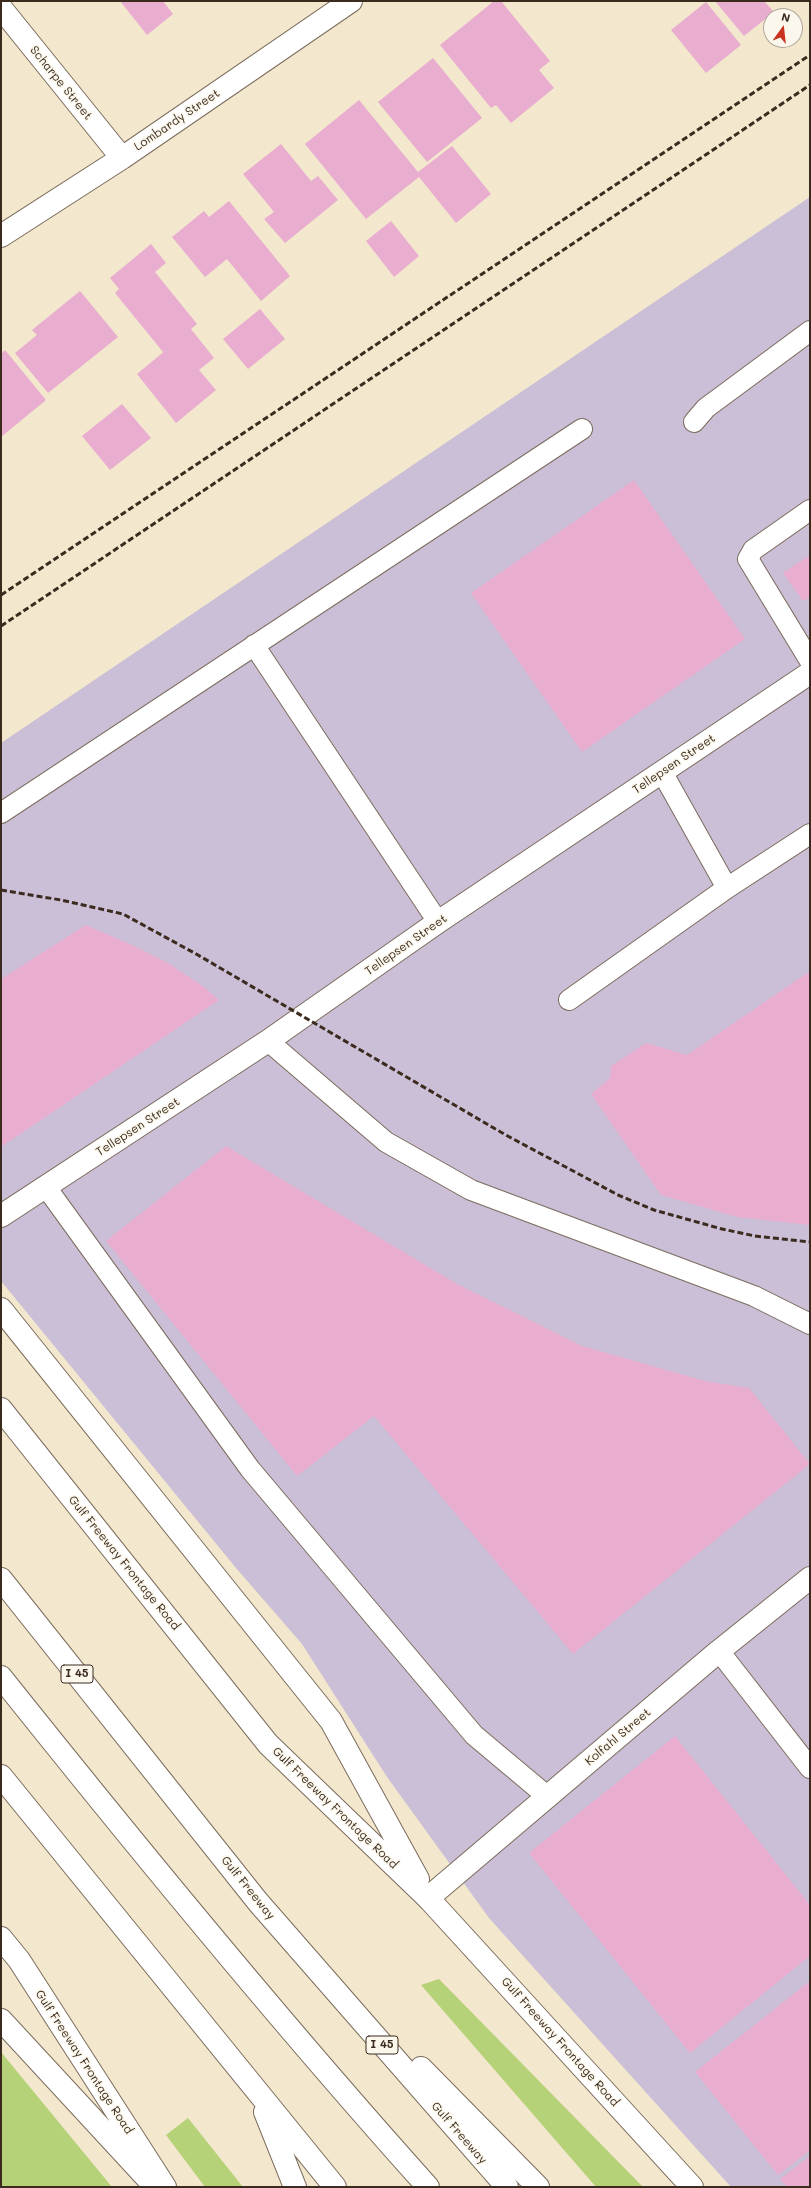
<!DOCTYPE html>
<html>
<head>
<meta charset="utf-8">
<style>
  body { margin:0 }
  #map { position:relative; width:811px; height:2188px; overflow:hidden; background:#f3e7ce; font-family:Mali,sans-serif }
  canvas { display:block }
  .frame { position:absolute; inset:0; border:2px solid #3b2a1e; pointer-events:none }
  .north { position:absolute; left:763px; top:8px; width:40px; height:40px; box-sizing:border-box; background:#fbf7ec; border:1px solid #aea59a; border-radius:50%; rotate:15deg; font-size:11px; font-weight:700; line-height:16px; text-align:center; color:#3b2a1e }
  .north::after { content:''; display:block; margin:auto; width:14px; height:18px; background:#c8321e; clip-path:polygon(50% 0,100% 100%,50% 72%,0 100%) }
</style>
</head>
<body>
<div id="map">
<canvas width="811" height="2188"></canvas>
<div class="frame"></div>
<div class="north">N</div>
</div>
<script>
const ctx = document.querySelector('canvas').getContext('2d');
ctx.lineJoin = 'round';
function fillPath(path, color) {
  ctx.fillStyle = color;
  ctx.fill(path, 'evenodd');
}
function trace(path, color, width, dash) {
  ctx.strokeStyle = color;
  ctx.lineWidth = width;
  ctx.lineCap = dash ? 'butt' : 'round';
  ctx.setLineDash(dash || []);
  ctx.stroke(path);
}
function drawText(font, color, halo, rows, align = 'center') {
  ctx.font = font + ' Mali,sans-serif';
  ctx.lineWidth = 3;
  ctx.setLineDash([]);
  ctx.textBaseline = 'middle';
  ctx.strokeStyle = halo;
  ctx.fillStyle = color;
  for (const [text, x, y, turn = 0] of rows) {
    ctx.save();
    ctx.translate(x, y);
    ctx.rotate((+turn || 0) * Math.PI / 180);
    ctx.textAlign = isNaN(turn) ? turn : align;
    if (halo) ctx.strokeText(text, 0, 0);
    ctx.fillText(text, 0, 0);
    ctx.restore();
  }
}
const industrial = new Path2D(`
  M810,197V2187H731L489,1918L387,1777L302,1644L236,1568L1,1281V743Z`);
const green = new Path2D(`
  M439,1979L643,2187H596L421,1985Z
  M1,2052L112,2187H1Z
  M188,2118L243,2187H205L166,2135Z`);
const building = new Path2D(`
  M120,1H163L173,14L147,35Z
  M494,1H501L550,61L539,70L554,88L511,123L496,105L491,108L440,45Z
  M715,1H764L774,12L744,36Z
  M706,2L741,45L706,73L671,30Z
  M433,58L482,118L427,162L378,102Z
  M359,100L418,172L452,146L491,194L456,223L419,177L366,219L305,144Z
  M281,144L311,181L318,176L338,200L285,243L264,219L274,212L243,174Z
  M229,201L290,276L261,301L227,259L205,277L172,237L204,211L209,217Z
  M391,221L419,256L394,277L366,241Z
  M151,244L166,263L155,272L197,324L191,329L214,358L199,370L216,390L176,423L137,374L166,350L163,352L115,293L119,289L110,278Z
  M80,291L118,337L48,393L15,353L37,335L32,330Z
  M260,309L285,339L248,369L223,339Z
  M5,350L46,400L1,437V354Z
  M122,404L151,438L110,470L82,436Z
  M634,480L745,639L582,752L471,593Z
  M810,555V597L803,601L783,573Z
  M86,925L134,946L168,963L204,987L219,1000L1,1147V979Z
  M810,971V1225L737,1217L661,1195L591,1094L610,1078L611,1066L646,1043L687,1055Z
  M226,1146L457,1284L582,1346L705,1381L749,1388L810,1464L573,1654L374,1416L297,1476L106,1241Z
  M675,1736L810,1905V1956L690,2053L529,1853Z
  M810,1981V2150L778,2175L695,2072Z
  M810,2156V2187H787L780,2179Z`);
const lane = new Path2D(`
  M694,422L706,408L810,331
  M810,510L753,550L748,559L810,661
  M254,645L438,922
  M662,772L727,888
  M1,813L582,429
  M569,1000L727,888L810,834
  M268,1041L386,1142L471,1190L754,1296L810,1324
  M46,1187L250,1469L474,1735L548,1797
  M719,1651L810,1768`);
const street = new Path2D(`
  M1,8L122,158
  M1,236L122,158L351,1
  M428,1898L719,1651L810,1578`);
const secondary = new Path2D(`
  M1,1216L268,1041L438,922L810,673
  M1,1309L331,1721L418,1879
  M1,1409L268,1744L428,1898L692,2187
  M1,1938L19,1960L165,2187
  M1,2020L148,2179`);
const highway = new Path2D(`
  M1,1579L258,1902L507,2187
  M1,1677C139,1850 280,2022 428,2187
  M1,1776L335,2187
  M421,2068L538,2187
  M265,2112L295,2187`);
const rail = new Path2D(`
  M1,595L810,55
  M1,626L810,85
  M1,890L61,900L123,914L198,955L504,1134L618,1195L654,1210L722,1229L755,1236L810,1242`);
const shields = [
  [77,1674,32],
  [382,2045,32]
];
const shieldNames = [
  ["I 45",77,1674],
  ["I 45",382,2045]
];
const streetNames = [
  ["Scharpe Street",61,83,51],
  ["Lombardy Street",177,120,-34],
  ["Tellepsen Street",674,764,-34],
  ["Tellepsen Street",406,945,-35],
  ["Tellepsen Street",138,1127,-33],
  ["Gulf Freeway Frontage Road",124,1563,51],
  ["Kolfahl Street",618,1737,-40],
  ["Gulf Freeway Frontage Road",335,1808,44],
  ["Gulf Freeway",248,1888,51],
  ["Gulf Freeway Frontage Road",560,2042,48],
  ["Gulf Freeway Frontage Road",84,2062,57],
  ["Gulf Freeway",459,2133,49]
];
fillPath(industrial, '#cabfd6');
fillPath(green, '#b6d278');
fillPath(building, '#e8adcf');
trace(lane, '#7b6c5c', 22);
trace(street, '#7b6c5c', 24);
trace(secondary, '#7b6c5c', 24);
trace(highway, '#7b6c5c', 24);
trace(lane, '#fff', 20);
trace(street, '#fff', 22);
trace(secondary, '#fff', 22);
trace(highway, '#fff', 22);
trace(rail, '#3b2a1e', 3, [6, 3]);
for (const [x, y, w] of shields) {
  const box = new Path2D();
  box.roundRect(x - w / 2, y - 9, w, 18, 3);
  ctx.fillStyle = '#fbf7ec';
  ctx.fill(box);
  trace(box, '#3b2a1e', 1);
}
drawText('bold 11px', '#3b2a1e', null, shieldNames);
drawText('12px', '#3b2a1e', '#fbf7ec', streetNames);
</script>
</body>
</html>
